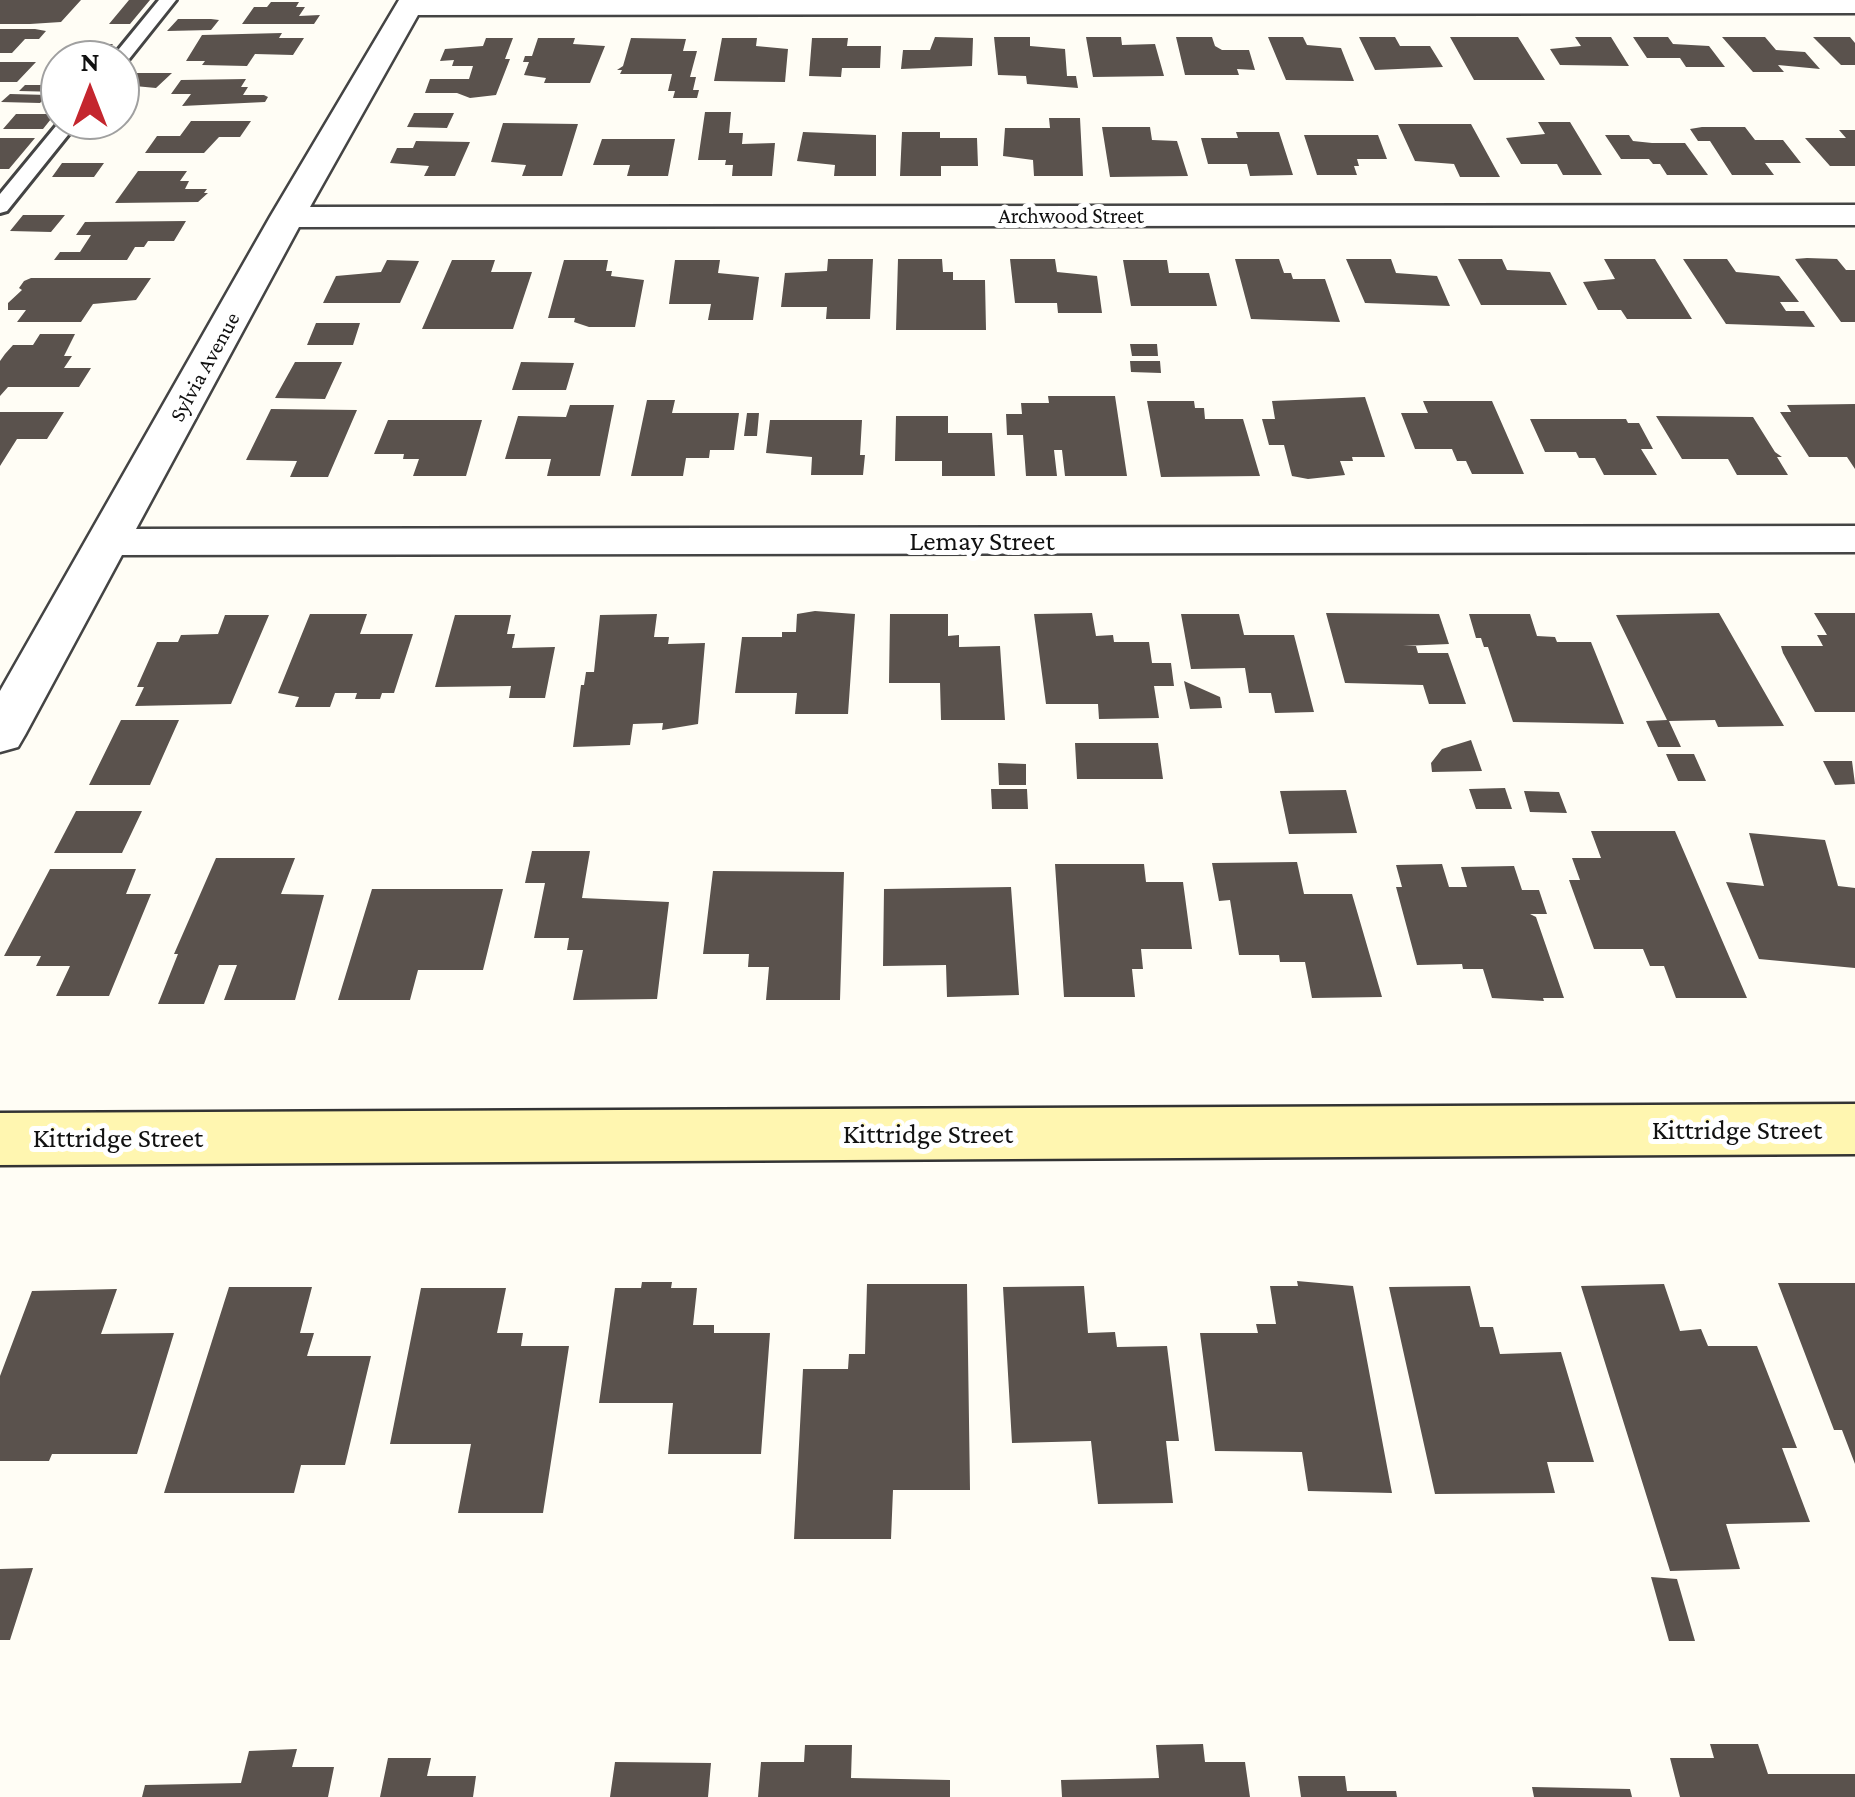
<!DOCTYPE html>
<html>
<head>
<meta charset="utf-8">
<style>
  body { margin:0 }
  #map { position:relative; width:1855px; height:1797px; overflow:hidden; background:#fffdf5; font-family:"Crimson Pro",serif }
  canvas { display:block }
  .north { position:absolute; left:40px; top:40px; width:100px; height:100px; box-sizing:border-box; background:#fff; border:2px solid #a0a0a0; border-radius:50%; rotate:0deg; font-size:28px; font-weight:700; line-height:40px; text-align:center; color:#111 }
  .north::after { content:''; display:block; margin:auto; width:35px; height:45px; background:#c4262e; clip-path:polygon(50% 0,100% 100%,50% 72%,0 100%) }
</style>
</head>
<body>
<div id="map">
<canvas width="1855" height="1797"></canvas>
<div class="north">N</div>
</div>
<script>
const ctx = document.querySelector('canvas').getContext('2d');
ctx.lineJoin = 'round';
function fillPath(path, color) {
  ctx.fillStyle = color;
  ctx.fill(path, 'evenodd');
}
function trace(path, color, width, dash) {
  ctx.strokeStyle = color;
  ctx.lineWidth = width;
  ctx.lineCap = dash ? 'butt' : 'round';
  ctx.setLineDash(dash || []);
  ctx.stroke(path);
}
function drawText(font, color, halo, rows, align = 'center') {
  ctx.font = font + ' "Crimson Pro",serif';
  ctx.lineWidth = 10;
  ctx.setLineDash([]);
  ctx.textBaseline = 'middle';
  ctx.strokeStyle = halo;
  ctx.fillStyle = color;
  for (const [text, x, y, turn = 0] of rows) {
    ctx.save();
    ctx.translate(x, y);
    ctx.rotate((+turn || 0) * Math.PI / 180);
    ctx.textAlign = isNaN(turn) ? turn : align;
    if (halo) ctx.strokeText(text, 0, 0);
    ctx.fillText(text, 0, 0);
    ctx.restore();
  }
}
const building = new Path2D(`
  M0,0H81L61,22L30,24H0Z
  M129,0H150L130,24H109Z
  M271,2H299L296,7H305L299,16L320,15L314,24H242L254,7H267Z
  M178,19H211L219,20L211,30L167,31Z
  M0,29H35L46,31L39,39H25L12,53H0Z
  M282,33L279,38H304L293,55L255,54L247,66L202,65L205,61H186L202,35Z
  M935,37L973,38L972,66L901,69L903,50H930Z
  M994,37H1030V46L1065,49L1067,76H1076L1078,88L1027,84L1026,76L998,75Z
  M1086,37H1121L1122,45L1155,44L1164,76L1093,77Z
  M1176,37H1212L1215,46L1222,50H1249L1255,70L1237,69L1239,75H1185Z
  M1268,37H1303L1307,45L1341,48L1354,81L1286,80Z
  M1359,37H1395L1400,46H1430L1443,67L1375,70Z
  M1450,37H1518L1545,80H1474Z
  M1575,37H1611L1629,66L1560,65L1550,49L1581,46Z
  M1633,37H1668L1673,44L1709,46L1725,67H1686L1680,58H1647Z
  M1722,37H1765L1776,50L1805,52L1820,69L1778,65L1784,72H1753Z
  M1813,37H1850L1855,43V65H1841Z
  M486,38H513L505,59H510L496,95L470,98L457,93H425L430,79H469L473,66H452L454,60L440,61L445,49L483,46Z
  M538,38H575L573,44L605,46L590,83H544L546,78L524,75L529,62H523L525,56H532Z
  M631,38L686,39L683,51H697L690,77H696L693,90H699L697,98H673L675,91H668L672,74H620L622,70H617L623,66Z
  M722,38H757L756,46L788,49L785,82L714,81Z
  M812,38H848L847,46H881L880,68H842L841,77L809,76Z
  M76,44H113L102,58L64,57Z
  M0,62H36L17,82H0Z
  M60,66V92L19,91L25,85H42Z
  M134,73H172L156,88L124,85Z
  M246,79L241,87H248L243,95H264L268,97L265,102L182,106L191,94H171L181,80Z
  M10,94L48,95L40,103L1,102Z
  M705,112H731L729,133H743L742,144L775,143L772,176H732L733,165H725L726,160H698Z
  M414,113H454L447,128L407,127Z
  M16,114H55L43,129H3Z
  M1049,118H1080L1083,176H1034L1033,160L1003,156L1005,128H1050Z
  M191,121H251L240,137H219L204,153H145L157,136H180Z
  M1538,122H1570L1602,175H1563L1557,164H1521L1506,138L1545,134Z
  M503,123L578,124L562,176H522L526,165L491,162Z
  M1398,124H1471L1500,177H1460L1454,164L1415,161Z
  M1102,127H1150L1152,140L1177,141L1188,176L1110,177Z
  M1702,127H1745L1755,140H1783L1801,163H1765L1774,175H1732L1710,141H1698L1690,129Z
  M1839,130H1855V166H1830L1805,138H1846Z
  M803,132L876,135V176H834L835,165L797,161Z
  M902,132H940V138H977L978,166H941V176H900Z
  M1236,132H1279L1293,175L1250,176L1247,164H1208L1201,138H1238Z
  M1304,135H1378L1387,159H1357L1359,166H1354L1357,175H1317Z
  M1605,135H1629L1633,141L1652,143H1685L1708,175H1667L1660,164H1653L1649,159H1621Z
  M0,138H35L9,169H0Z
  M602,139H675L668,176H627L630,165H593Z
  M416,141L470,142L455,176H424L429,166L390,163L397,148H413Z
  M62,163H104L94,177H52Z
  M138,171H187L180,181H189L185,189H207L204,193H208L198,202L115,203Z
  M23,215H65L51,232L10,231Z
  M186,221L174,241H148L144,247H135L127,260H54L60,252H80L91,235H76L85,222Z
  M1807,258L1837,259L1846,270H1855V322H1841L1795,259Z
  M828,259H873L870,319H826L827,307H781L785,273L827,271Z
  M898,259H942L943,272H953V280H985L986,330H896Z
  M1010,259H1055L1057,272L1097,276L1102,313H1058L1057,303H1015Z
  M1235,259H1279L1284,273H1291L1293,279H1325L1340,322L1251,319Z
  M1346,259H1391L1396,273L1437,276L1450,306L1365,303Z
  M1458,259H1502L1507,270L1550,272L1567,305H1481Z
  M1604,259H1655L1692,319H1627L1621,310H1598L1583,282L1615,279Z
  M1683,259H1727L1736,272L1779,276L1799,302H1780L1786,311H1804L1815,327L1726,324Z
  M387,260L419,261L400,303H323L336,276L381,272Z
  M452,260H495L491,272H532L513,329H422Z
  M564,260H608L606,271H612L611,276L644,280L635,327H589L574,322L575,318H548Z
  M675,260H720L718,273L759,277L753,320H708L711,304H669Z
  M1123,260H1167L1169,273H1209L1217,306H1131Z
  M31,278H151L136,300L93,304L81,322H17L26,310H8V303L22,290L19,288L24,281Z
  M316,323H360L353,345H307Z
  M40,334H75L64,356H72L64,368H91L79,387H8L0,396V361L5,354L13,345H33Z
  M1130,344H1157L1158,356H1132Z
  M1130,361H1160L1161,373L1131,372Z
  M295,362H342L325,399L275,398Z
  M521,362L574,363L566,390H512Z
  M1048,396H1115L1127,476H1065L1062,450H1054L1057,476H1026L1023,435H1007L1006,414H1022L1021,403H1049Z
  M1365,397L1385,457H1352L1353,461H1340L1345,475L1308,479L1292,476L1284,445H1269L1262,419H1275L1272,401Z
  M647,400H675L672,413H739L734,450H710L709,458H686L683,476H631Z
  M1147,401H1194L1195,408H1204L1205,419H1243L1260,476L1161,477Z
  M1423,401H1492L1524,474H1472L1466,461H1457L1452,449H1415L1401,413H1428Z
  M1855,404V469L1847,457H1809L1780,412H1791L1787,405Z
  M570,405H614L600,476H547L551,459H505L518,416L566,417Z
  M271,409L357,410L328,477H290L297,461L246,460Z
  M0,412H64L47,439H17L0,466Z
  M747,413H759L757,436H744Z
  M896,416H948V433H992L995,476H942V461H895Z
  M1656,416L1753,417L1775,452L1782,457H1777L1788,475H1737L1728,459H1682Z
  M1530,419H1626L1628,423H1639L1653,449H1641L1657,475H1604L1595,458H1579L1576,452H1545Z
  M388,420H482L466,476H413L419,459H403L404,454H374Z
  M770,420H862L860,455H865L863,475H811L812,457L766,453Z
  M815,611L855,614L848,714H795L797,693H735L742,637H782V632H796L797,614Z
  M1092,613L1096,636L1113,635L1114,642H1149L1152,663H1171L1174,686H1154L1159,718L1099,719L1098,704H1046L1034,614Z
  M1326,613L1439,614L1449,644L1403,646H1416L1418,653H1448L1466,704H1429L1423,685L1345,683Z
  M1719,613L1784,726L1718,727L1715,720L1669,721L1681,747H1658L1646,721L1667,720L1616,615Z
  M1814,613H1855V712H1815L1783,653L1781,646H1823L1817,635H1827Z
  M310,614H367L360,634H413L394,693H382L380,699H355L357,693H335L330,707H295L299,697L278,693Z
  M657,614L654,637H669L668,644L705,643L698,724L662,730L663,723L633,724L630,745L573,747L581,685H584L586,672H594L600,615Z
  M890,614H948V636L959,635V647L1000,646L1005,720H941L940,683H889Z
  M1181,614H1239L1244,635H1294L1314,712L1275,713L1271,693H1249L1245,668L1191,669Z
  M1469,614H1530L1537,636L1555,637L1557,642H1591L1624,724L1513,722L1488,647H1484L1481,638H1476Z
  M225,615H269L231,704L135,706L144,687H137L157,642H178L181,635L218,634Z
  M455,615H511L507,634H515L512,648L555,647L545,698H509L511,686L435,687Z
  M1184,681L1220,697L1222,708L1190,709Z
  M121,720H179L150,785H89Z
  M1471,740L1482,771L1432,772L1431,763L1442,749Z
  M1075,743H1158L1163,779H1077Z
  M1666,754H1694L1706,781H1678Z
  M1823,761H1852L1855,784L1835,785Z
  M998,763L1026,764V785H999Z
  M1505,788L1512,809H1476L1469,789Z
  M991,789H1027L1028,809H992Z
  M1346,790L1357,833L1289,834L1280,791Z
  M1524,791L1559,792L1567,813L1530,812Z
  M76,811H142L122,853H54Z
  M1591,831H1675L1747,998H1676L1664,966H1650L1643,949H1594L1569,880H1580L1572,858H1601Z
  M1749,833L1825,840L1838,886L1855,888V968L1759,959L1726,882L1764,886Z
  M532,851H590L582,898L669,902L657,999L573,1000L583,950H567L569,938H534L545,883H525Z
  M216,858H295L281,894L324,895L295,1000H224L237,965H219L204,1004H158L178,954H174Z
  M1297,862L1304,894H1352L1382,997L1312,998L1305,962H1280L1279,955H1239L1230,900L1219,901L1212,863Z
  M1055,864H1144L1146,882H1183L1192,949H1141L1143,969H1132L1135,997H1064Z
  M1442,864L1449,887H1467L1461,867L1514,866L1522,890H1539L1547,914H1530L1536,917L1564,998H1543L1544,1001L1492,998L1483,969H1463L1462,964L1417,965L1396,887H1402L1396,865Z
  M50,869H136L126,894H151L109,996H56L70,966H36L41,956H4Z
  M713,871L844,872L840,1000H766L769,967H748L749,954H703Z
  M1011,887L1019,995L947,997L946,965L883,966L884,889Z
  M372,889H503L483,970H418L410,1000H338Z
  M1297,1281L1353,1286L1392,1493L1308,1491L1302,1452L1215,1451L1200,1333H1258L1256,1324H1276L1270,1286H1298Z
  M642,1282H672L671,1288H697L693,1325H714V1333H770L761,1454H668L673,1403H599L615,1288H641Z
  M1778,1283H1855V1464L1842,1430H1834Z
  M867,1284H967L970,1490H893L891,1539H794L803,1369H848L849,1354H865Z
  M1664,1284L1680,1331L1701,1329L1708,1346H1757L1797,1448H1782L1810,1522L1726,1524L1740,1569L1670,1571L1581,1286Z
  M1084,1286L1088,1333L1115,1332L1117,1347L1167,1346L1179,1441H1166L1173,1503L1098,1504L1091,1441L1012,1443L1003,1287Z
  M1470,1286L1480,1327H1493L1500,1354L1561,1352L1594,1462H1547L1555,1493L1435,1494L1389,1287Z
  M229,1287H312L300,1333H314L307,1356H371L345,1465H301L294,1493H164Z
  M421,1288H506L497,1333H523L521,1346H569L543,1513H458L471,1444H390Z
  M117,1289L101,1334L174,1333L137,1454H52L49,1461H0V1376L32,1291Z
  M33,1568L10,1640H0V1569Z
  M1651,1577L1677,1579L1695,1641H1669Z
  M1203,1744L1205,1762H1245L1250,1797H1062L1061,1780L1159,1778L1156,1745Z
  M1710,1744H1758L1768,1774H1855V1797H1680L1670,1758H1714Z
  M805,1745H852L851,1778L950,1780V1797H758L761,1762H804Z
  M297,1749L292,1767H334L328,1797H142L145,1785L241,1783L249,1751Z
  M388,1758H431L427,1776H476L473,1797H380Z
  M615,1762L711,1763L708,1797H610Z
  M1298,1776H1345L1347,1791H1396L1397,1797H1301Z
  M1532,1787L1630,1789L1632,1797H1534Z`);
const lane = new Path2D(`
  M159,0H176L125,64L110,60Z
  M61,120H80L7,211L0,213V194Z`);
const street = new Path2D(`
  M399,0H1855V13L418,15L310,207L1855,205V225L299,227L136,529L1855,526V552L122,555L25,735L18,747L0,752V691L270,217Z`);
const secondary = new Path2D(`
  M1855,1104V1154L0,1165V1113Z`);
const farStreetnames = [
  ["Archwood Street",1071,216],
  ["Sylvia Avenue",205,367,-61]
];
const streetNames = [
  ["Lemay Street",982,541],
  ["Kittridge Street",1737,1130],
  ["Kittridge Street",928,1134],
  ["Kittridge Street",118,1138]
];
fillPath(building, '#5a524d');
trace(lane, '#444', 6);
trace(street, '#444', 5);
trace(secondary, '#333', 5);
fillPath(lane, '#fff');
fillPath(street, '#fff');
fillPath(secondary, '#fff6b0');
drawText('22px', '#111', '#fff', farStreetnames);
drawText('28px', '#111', '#fff', streetNames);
</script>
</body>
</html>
